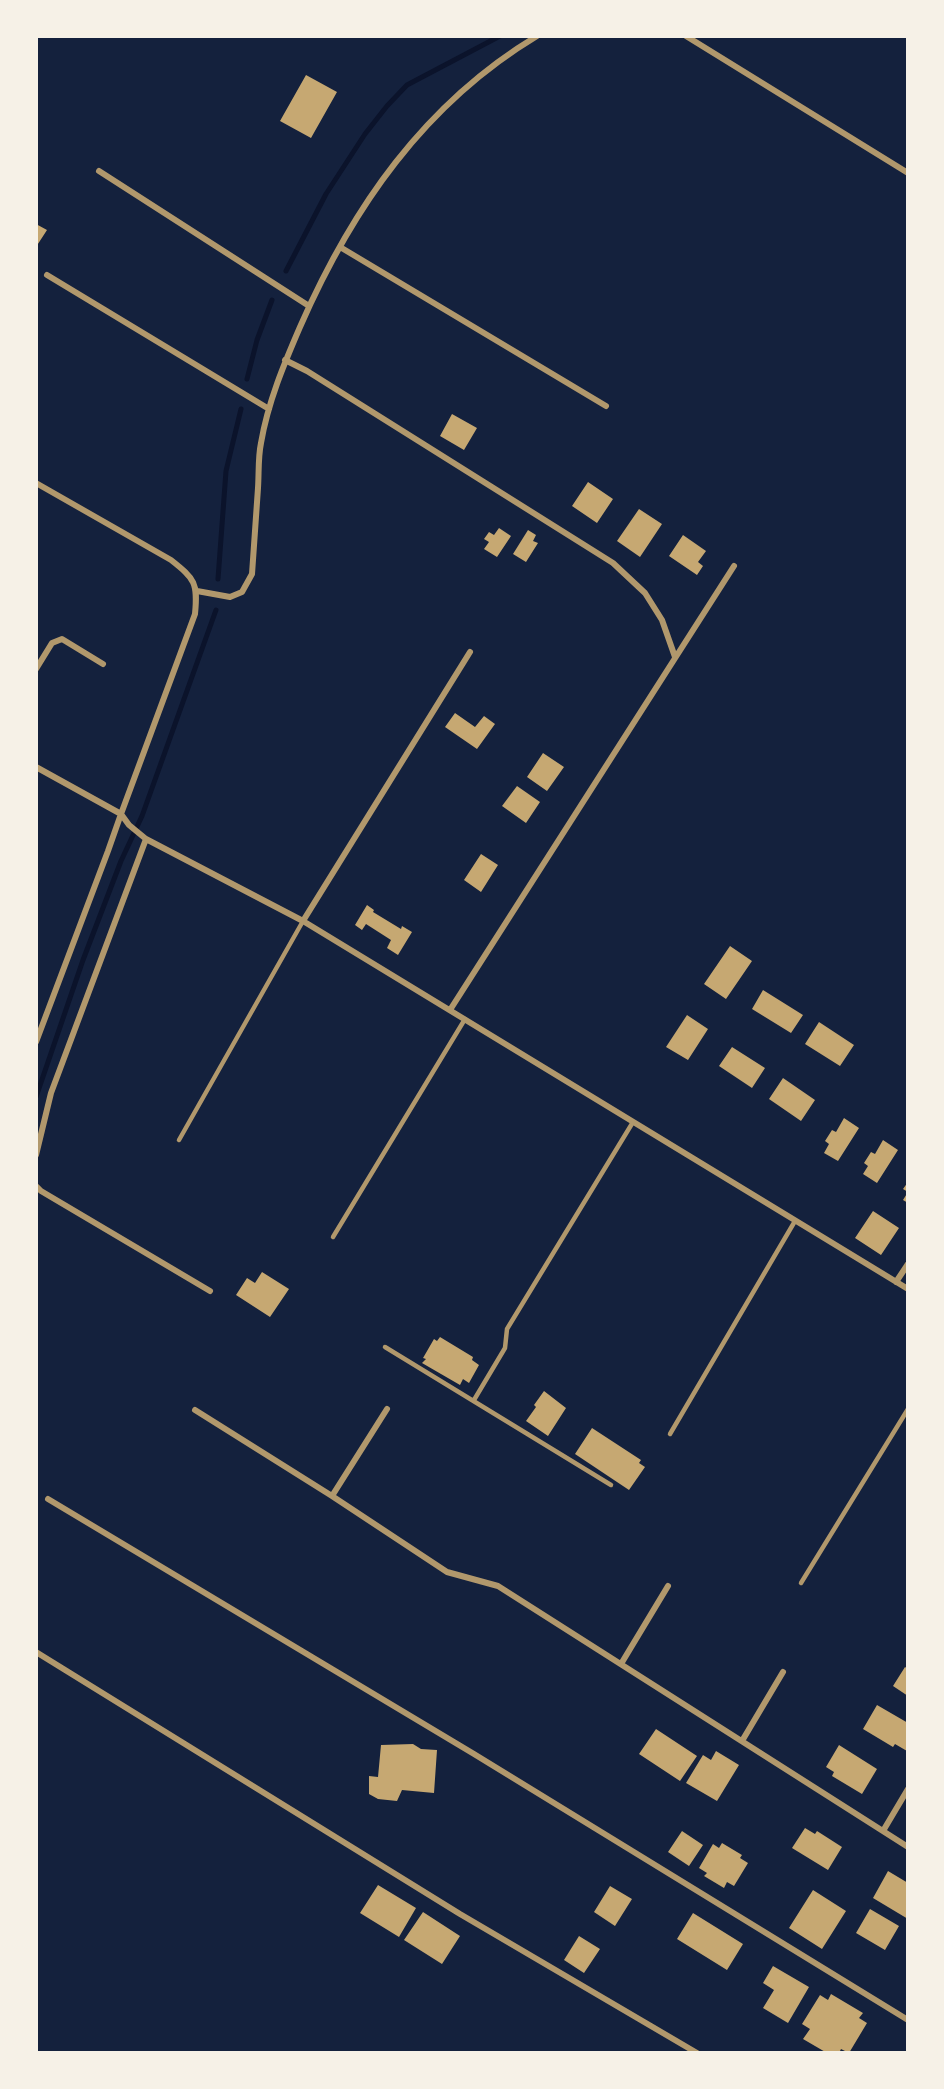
<!DOCTYPE html>
<html>
<head>
<meta charset="utf-8">
<style>
  body { margin:0 }
  #map { position:relative; width:944px; height:2089px; overflow:hidden; background:#14213d; font-family:Ubuntu,sans-serif }
  canvas { display:block }
  .frame { position:absolute; inset:0; border:38px solid #f6f1e7; pointer-events:none }
</style>
</head>
<body>
<div id="map">
<canvas width="944" height="2089"></canvas>
<div class="frame"></div>
</div>
<script>
const ctx = document.querySelector('canvas').getContext('2d');
ctx.lineJoin = 'round';
function trace(path, color, width, dash) {
  ctx.strokeStyle = color;
  ctx.lineWidth = width;
  ctx.lineCap = dash ? 'butt' : 'round';
  ctx.setLineDash(dash || []);
  ctx.stroke(path);
}
function fillPath(path, color) {
  ctx.fillStyle = color;
  ctx.fill(path, 'evenodd');
}
const stream = new Path2D(`
  M286,271L326,194L365,134L387,106L407,85L500,36
  M247,379L257,340L272,300
  M218,579L226,471L241,409
  M36,1097L83,960L121,861L142,816L216,610`);
const building = new Path2D(`
  M306,75L337,92L311,138L280,121Z
  M36,224L47,230L36,247Z
  M452,414L477,428L464,450L440,436Z
  M588,482L613,499L597,523L572,506Z
  M639,509L662,524L640,557L617,541Z
  M499,528L511,536L497,557L484,549L489,542L484,539L489,532L494,535Z
  M528,530L536,535L533,541L538,543L526,562L513,554Z
  M683,535L706,551L698,562L703,566L697,575L669,556Z
  M455,713L475,727L484,716L495,724L477,749L445,727Z
  M543,753L564,767L547,791L527,777Z
  M517,786L540,802L526,823L502,806Z
  M481,854L498,865L481,892L464,880Z
  M367,905L374,910L373,912L401,929L402,926L412,932L398,955L387,948L391,940L366,924L362,930L355,925Z
  M730,946L752,961L726,999L704,984Z
  M763,990L803,1015L791,1033L752,1009Z
  M687,1015L708,1029L688,1060L666,1047Z
  M819,1022L854,1045L840,1066L805,1044Z
  M732,1047L765,1068L752,1088L719,1066Z
  M783,1078L815,1100L801,1121L769,1099Z
  M844,1118L859,1128L838,1161L824,1153L829,1144L825,1141L832,1130L836,1132Z
  M883,1140L898,1150L877,1183L863,1174L868,1166L864,1163L871,1152L875,1154Z
  M908,1182V1203L903,1200L908,1192L903,1189Z
  M873,1211L899,1228L881,1255L855,1238Z
  M262,1272L289,1289L270,1317L236,1295L247,1278L255,1283Z
  M440,1337L473,1357L472,1360L479,1365L469,1383L463,1379L460,1385L422,1363L426,1359L423,1358L434,1339L437,1341Z
  M544,1391L566,1408L548,1436L526,1421L536,1407L534,1405Z
  M592,1428L641,1460L639,1463L645,1467L629,1490L575,1454Z
  M905,1667L908,1669V1696L893,1686Z
  M877,1705L908,1723L907,1751L895,1744L893,1747L863,1729Z
  M656,1729L697,1756L680,1781L639,1754Z
  M413,1744L421,1749L437,1750L434,1793L402,1790L397,1801L378,1799L369,1794V1776L378,1777L381,1745Z
  M839,1745L877,1769L862,1794L832,1776L834,1772L826,1767Z
  M716,1751L739,1765L717,1801L686,1783L703,1755L711,1760Z
  M805,1828L815,1834L817,1831L842,1847L828,1870L792,1848Z
  M682,1831L703,1845L689,1866L668,1852Z
  M722,1843L742,1855L740,1858L748,1863L734,1886L727,1882L724,1888L704,1876L707,1873L699,1868L713,1844L719,1848Z
  M888,1871L908,1883V1919L873,1898Z
  M378,1885L416,1908L399,1937L360,1913Z
  M610,1886L632,1899L615,1926L594,1912Z
  M813,1890L846,1911L822,1949L789,1928Z
  M870,1909L899,1926L885,1950L856,1933Z
  M423,1912L460,1936L442,1964L404,1940Z
  M693,1913L743,1944L727,1970L677,1939Z
  M579,1936L600,1949L584,1973L564,1960Z
  M773,1966L809,1987L788,2023L763,2008L774,1990L763,1983Z
  M831,1994L863,2013L859,2018L867,2023L849,2053L841,2049L839,2053H827L803,2039L810,2029L802,2024L820,1995L828,2000Z`);
const service = new Path2D(`
  M179,1140L303,921
  M333,1237L465,1019
  M385,1347L611,1485
  M474,1400L505,1348L507,1329L633,1122
  M670,1434L795,1221
  M801,1583L908,1409`);
const minor = new Path2D(`
  M686,36L908,173
  M99,171L309,306
  M340,247L606,406
  M47,275L269,409
  M285,360L307,371L613,563L645,593L662,620L675,657
  M36,483L171,560C195,579 198,583 195,614L121,814L129,825L146,839L303,921L908,1289
  M197,591L230,597L242,592L252,574C254,546 256,517 258,488C259,473 258,457 261,443C268,402 284,364 300,327C352,208 424,104 537,36
  M36,669L52,643L62,639L103,664
  M36,767L121,814L108,851L36,1042
  M303,921L470,652
  M450,1010L734,566
  M36,1155L51,1093L146,839
  M36,1186L41,1191L210,1291
  M896,1282L908,1264
  M195,1410L332,1496L447,1572L498,1586L908,1847
  M332,1496L387,1409
  M48,1499L474,1754L908,2020
  M36,1652L460,1914L697,2053
  M621,1664L668,1586
  M742,1741L783,1672
  M883,1831L908,1789`);
trace(stream, '#0b132b', 5);
fillPath(building, '#c6a872');
trace(service, '#b1986c', 4.5);
trace(minor, '#b1986c', 6);
</script>
</body>
</html>
